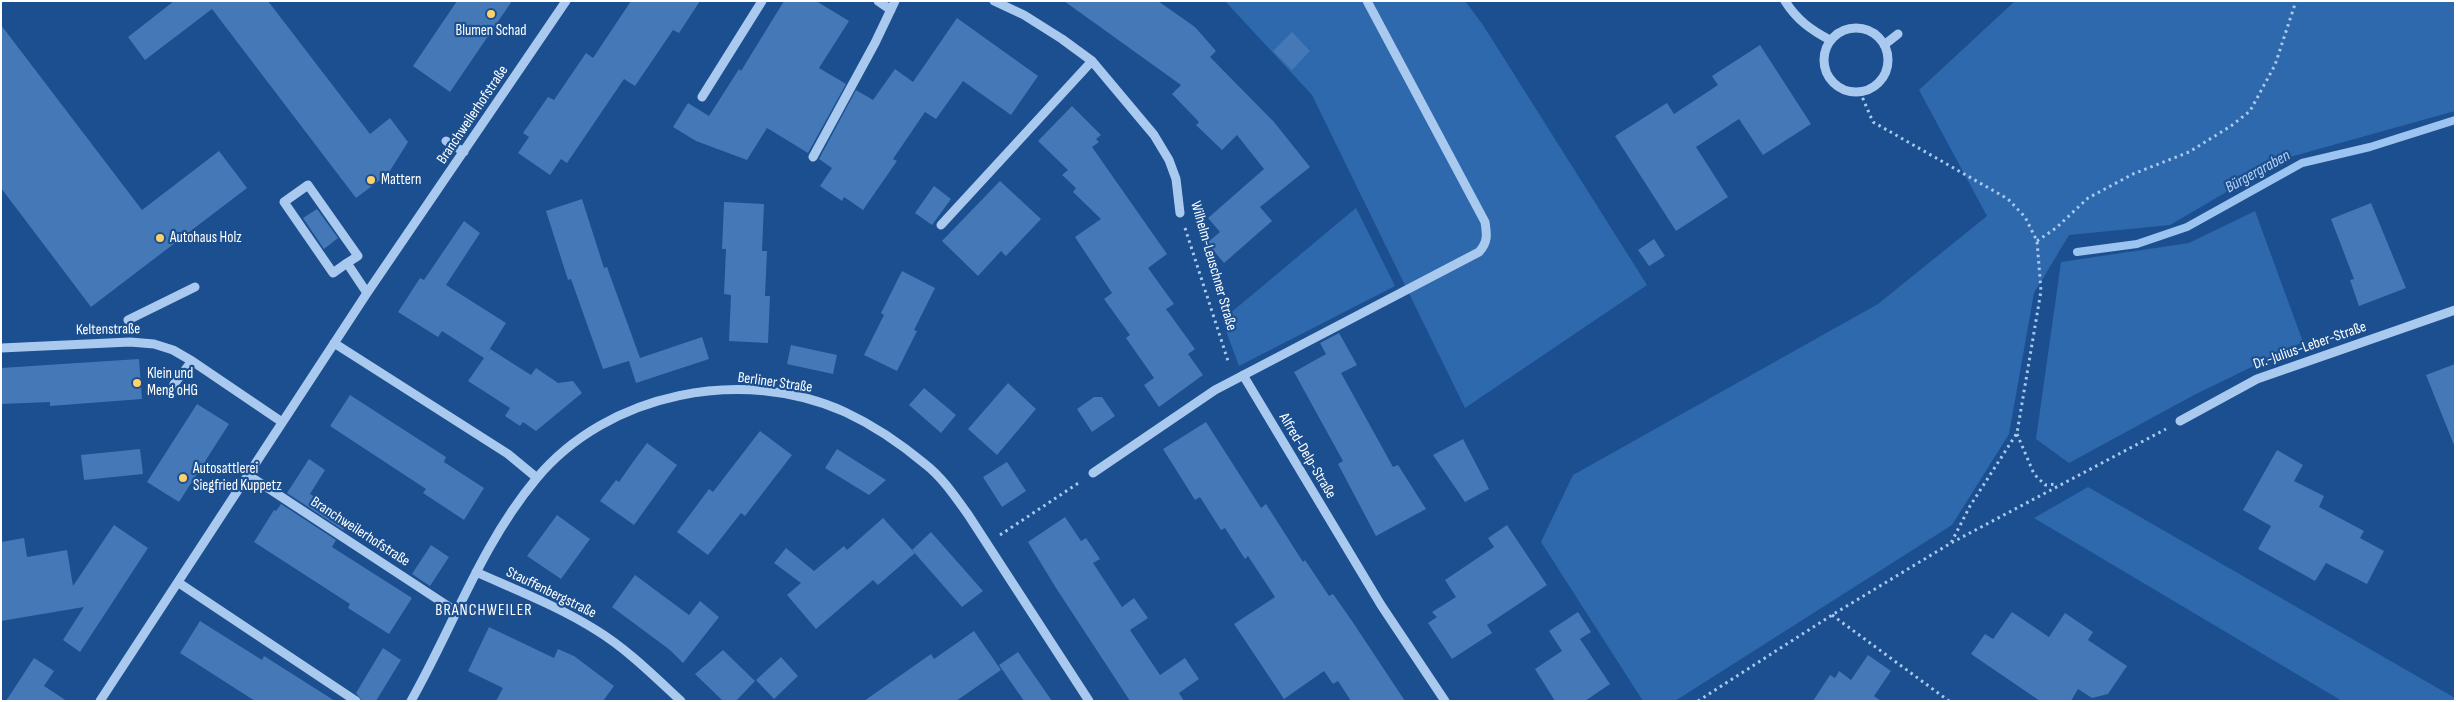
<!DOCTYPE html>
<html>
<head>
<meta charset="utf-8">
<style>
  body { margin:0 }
  #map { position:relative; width:2456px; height:702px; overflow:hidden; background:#1b4f8f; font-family:"Sofia Sans Condensed",sans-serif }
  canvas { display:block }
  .frame { position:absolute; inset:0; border:2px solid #fff; pointer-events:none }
</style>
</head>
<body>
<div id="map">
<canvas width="2456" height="702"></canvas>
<div class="frame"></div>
</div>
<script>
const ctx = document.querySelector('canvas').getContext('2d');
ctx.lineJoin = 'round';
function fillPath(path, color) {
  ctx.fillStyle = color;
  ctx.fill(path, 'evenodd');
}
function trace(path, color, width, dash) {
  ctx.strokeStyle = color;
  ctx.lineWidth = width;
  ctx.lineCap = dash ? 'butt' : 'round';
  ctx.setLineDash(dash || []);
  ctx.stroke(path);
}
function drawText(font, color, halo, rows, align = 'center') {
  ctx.font = font + ' "Sofia Sans Condensed",sans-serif';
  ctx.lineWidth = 4.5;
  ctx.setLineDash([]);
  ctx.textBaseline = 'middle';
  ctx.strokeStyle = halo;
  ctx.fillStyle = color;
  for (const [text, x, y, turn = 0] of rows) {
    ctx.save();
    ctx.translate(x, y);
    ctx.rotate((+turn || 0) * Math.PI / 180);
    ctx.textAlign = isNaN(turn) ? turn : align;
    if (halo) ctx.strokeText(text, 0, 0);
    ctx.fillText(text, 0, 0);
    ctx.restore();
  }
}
const green = new Path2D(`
  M1225,1H1465L1483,25L1647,285L1465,408L1312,95Z
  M2015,1H2455V111L2283,159L2170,225L2069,235L2034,293L2009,434L1952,525L1675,701H1643L1541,542L1573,475L1878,304L1987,216L1919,90Z
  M1356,208L1395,286L1239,366L1222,320Z
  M2255,211L2303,342L2194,395L2069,463L2036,439L2061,262L2189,243Z
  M2088,487L2455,698V701H2342L2034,518Z`);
const stream = new Path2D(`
  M2077,252L2137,244L2187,227L2302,163L2370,147L2455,120`);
const building = new Path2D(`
  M174,1H268L370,134L390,118L408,142L388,174L356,198L212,9L145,60L128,37Z
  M457,1H512L450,92L413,66Z
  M631,1H700L679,33L673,30L635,86L624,79L567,163L561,159L550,175L518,153L529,137L523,133L548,97L554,100L586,53L593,58Z
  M784,1H816L849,21L819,68L846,84L808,153L767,128L747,160L696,141L673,127L688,103L709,116L739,69L741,71Z
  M1064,1H1158L1195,27L1216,51L1210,57L1274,122L1310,167L1260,207L1272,221L1224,263L1207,243L1220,232L1208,218L1264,169L1237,135L1222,150L1196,125L1199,122L1172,94L1181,85Z
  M957,18L1038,76L1011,115L963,81L936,119L925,112L893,159L897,161L863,210L844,197L842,201L820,186L832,168L819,159L856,90L873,100L895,69L913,82Z
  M1,25L142,210L219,151L247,188L91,307L1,188Z
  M1292,32L1310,51L1292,70L1273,51Z
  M1760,45L1811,124L1763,155L1739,119L1696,147L1728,197L1676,231L1615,136L1667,103L1674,114L1718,85L1712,76Z
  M1072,106L1101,135L1096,139L1099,142L1092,147L1167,254L1148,268L1174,304L1166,309L1195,349L1188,354L1203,375L1159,407L1144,385L1154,378L1126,338L1130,335L1104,299L1112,293L1075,237L1101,219L1073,192L1076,188L1062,175L1068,170L1038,141Z
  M1000,181L1041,219L1006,256L1001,251L978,276L942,241Z
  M934,186L951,199L932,225L915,213Z
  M582,199L604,268L607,267L640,358L702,337L709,359L636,383L629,361L603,369L571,279L568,280L546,211Z
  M724,202L764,204L762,251H767L765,296H770L768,343L729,341L731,295L724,294L726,249H722Z
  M2371,203L2406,288L2359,306L2350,280L2354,279L2331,219Z
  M317,209L338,238L324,249L303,218Z
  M464,221L480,233L446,285L506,323L486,355L490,349L531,375L536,368L558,383L573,381L582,393L536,431L523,422L520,426L505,416L510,408L468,381L484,358L442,331L438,337L398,312L420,278L424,280Z
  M1654,239L1665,256L1649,266L1638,250Z
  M902,271L935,288L914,330L917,331L897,371L864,355L884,315L881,313Z
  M1339,333L1357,365L1341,373L1393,467L1398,465L1426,509L1376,536L1338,464L1343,461L1294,372L1326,354L1320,343Z
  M791,345L837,355L833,374L787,364Z
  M139,359L142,399L50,406V402L1,404V368Z
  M2455,364V445H2454L2426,375Z
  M1008,383L1036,409L997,455L968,429Z
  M924,388L956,415L941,433L909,405Z
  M350,395L446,457L444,462L484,488L464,520L423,493L426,489L330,426Z
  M1094,397H1102L1115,416L1092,432L1077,409Z
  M197,404L229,424L179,502L147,482Z
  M1206,422L1261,508L1266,504L1303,562L1305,560L1329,596L1333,594L1352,621L1405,701H1351L1338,681L1333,684L1324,671L1284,699L1234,624L1275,597L1248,556L1245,559L1225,528L1221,530L1200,497L1195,500L1163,449Z
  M760,431L792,455L745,516L741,513L708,555L677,532L709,489L713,492Z
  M1463,439L1489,489L1465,502L1433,455Z
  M647,443L677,465L634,525L600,501L616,480L619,482L633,462L634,464L633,462Z
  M140,449L143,474L84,480L81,455Z
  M837,449L886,480L869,495L825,468Z
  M2277,450L2303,465L2294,481L2324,496L2319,507L2364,531L2360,538L2384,551L2367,584L2326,563L2315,581L2258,549L2271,526L2243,510Z
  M309,459L325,470L310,494L350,519L343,530L287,493Z
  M1007,462L1026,491L1002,507L983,477Z
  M281,504L336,540L332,547L412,598L389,634L348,608L350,604L254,542L274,510L276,511Z
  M557,515L590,539L561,579L527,556Z
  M1065,517L1081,541L1086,538L1100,559L1093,563L1122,607L1134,598L1148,618L1130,630L1160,675L1185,658L1199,679L1179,693L1184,701H1130L1056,588L1028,542Z
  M883,518L915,553L878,585L873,580L816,629L787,595L801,583L774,563L786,548L814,571L844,546L847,550Z
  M114,525L148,548L80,652L63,640L84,607L1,621V542L24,538L27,557L67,550L73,586Z
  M1507,525L1547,585L1487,625L1492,633L1452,659L1428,623L1437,617L1432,612L1456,597L1445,580L1494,547L1488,538Z
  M931,532L983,591L962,607L912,550Z
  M431,545L449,557L430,586L412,574Z
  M635,575L689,615L700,601L719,617L683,663L670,650L612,607Z
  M1578,612L1591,632L1580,639L1610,684L1585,701H1555L1535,669L1562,651L1549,631Z
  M2012,612L2049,637L2065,613L2093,632L2088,640L2127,666L2108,694L2092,698L2078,689L2071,701H2040L1971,654L1985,634L1993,639Z
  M200,621L262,660L264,656L335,701H255L180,653Z
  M489,627L554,658L558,649L574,656L614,686L603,701H496L503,688L468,671Z
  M974,631L1001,670L956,701H864L931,654L934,659Z
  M383,648L401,660L376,701H362L356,693Z
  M723,650L755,681L736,701H723L695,674Z
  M1018,652L1052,701H1024L999,665Z
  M1868,655L1891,671L1874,696L1881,701H1813L1830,675L1835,678L1839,671L1851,680Z
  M781,657L798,676L774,699L756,680Z
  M34,658L54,671L44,686L67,701H6Z`);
const path = new Path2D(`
  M1860,92L1873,122L2008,199L2025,217L2037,241L2041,291L2017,433L1970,506L1951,543
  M1185,228L1229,364
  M2037,241L2056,228L2088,198L2133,174L2189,152L2231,126L2250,111L2275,65L2296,1
  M2017,434L2034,474L2045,485L2057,484
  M1000,535L1080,482
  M1832,615L1949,701
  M1698,701L1832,615L1951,543L2166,429`);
const minor = new Path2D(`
  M878,1L891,10
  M994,1L1024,15L1062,39L1092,61L1154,135L1169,160L1176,179L1180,213
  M1785,1C1797,20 1811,30 1830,40
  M1824 60a32 32 0 1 1 64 0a32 32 0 1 1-64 0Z
  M1884,45L1898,34
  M702,97L762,1
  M446,141L464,152
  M813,157L875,43L895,1
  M941,225L1092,61
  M347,263L358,256L308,185L284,202L333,273L347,263L367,293
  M128,320L195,287
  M334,343L508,454L537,478
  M1,348L130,342L154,344L173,350L192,361L282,422
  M1243,375L1381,605L1445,701
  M174,384L192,361
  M2180,421L2257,379L2455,310
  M1093,473L1215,390L1479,252C1488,242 1487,235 1485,222L1367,1
  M248,475L457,612
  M476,572C516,590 558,606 596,630C627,649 654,676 681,701
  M179,583L356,701
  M100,701L367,293L566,1
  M411,701C453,627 481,545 536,479C608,392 743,366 845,412C873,425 901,444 925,464C943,478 956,498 969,516L1089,701`);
const markers = [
  [491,14,5,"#ffd166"],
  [371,180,5,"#ffd166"],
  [160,238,5,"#ffd166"],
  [137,383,5,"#ffd166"],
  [183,478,5,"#ffd166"]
];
const poiNames = [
  ["Blumen Schad",491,31,"center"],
  ["Mattern",381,180],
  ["Autohaus Holz",170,238],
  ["Klein und",147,374],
  ["Meng oHG",147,391],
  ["Autosattlerei",193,469],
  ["Siegfried Kuppetz",193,486]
];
const streetNames = [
  ["Branchweilerhofstraße",473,115,-56],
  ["Wilhelm-Leuschner Straße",1213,266,74],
  ["Keltenstraße",108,330,-1],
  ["Dr.-Julius-Leber-Straße",2310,346,-19],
  ["Berliner Straße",775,383,8],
  ["Alfred-Delp-Straße",1307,456,59],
  ["Branchweilerhofstraße",360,532,33],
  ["Stauffenbergstraße",551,593,26]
];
const waterNames = [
  ["Bürgergraben",2258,172,-29]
];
const neighbourhoodNames = [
  ["BRANCHWEILER",484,611]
];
fillPath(green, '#2e69ad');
trace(stream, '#9cc4f0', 8);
fillPath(building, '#4478b7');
trace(path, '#a9c9ee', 3, [2.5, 4]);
trace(minor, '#a9c9ee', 9);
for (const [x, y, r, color] of markers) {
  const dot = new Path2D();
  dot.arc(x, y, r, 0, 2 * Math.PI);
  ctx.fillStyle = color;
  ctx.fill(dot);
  trace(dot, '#1b4f8f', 2);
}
drawText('15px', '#fff', '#1b4f8f', poiNames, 'left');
drawText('15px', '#fff', '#1b4f8f', streetNames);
drawText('italic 16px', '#b5d3f5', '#1b4f8f', waterNames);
ctx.letterSpacing = '1px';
drawText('16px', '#fff', '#1b4f8f', neighbourhoodNames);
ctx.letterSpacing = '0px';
</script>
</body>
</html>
